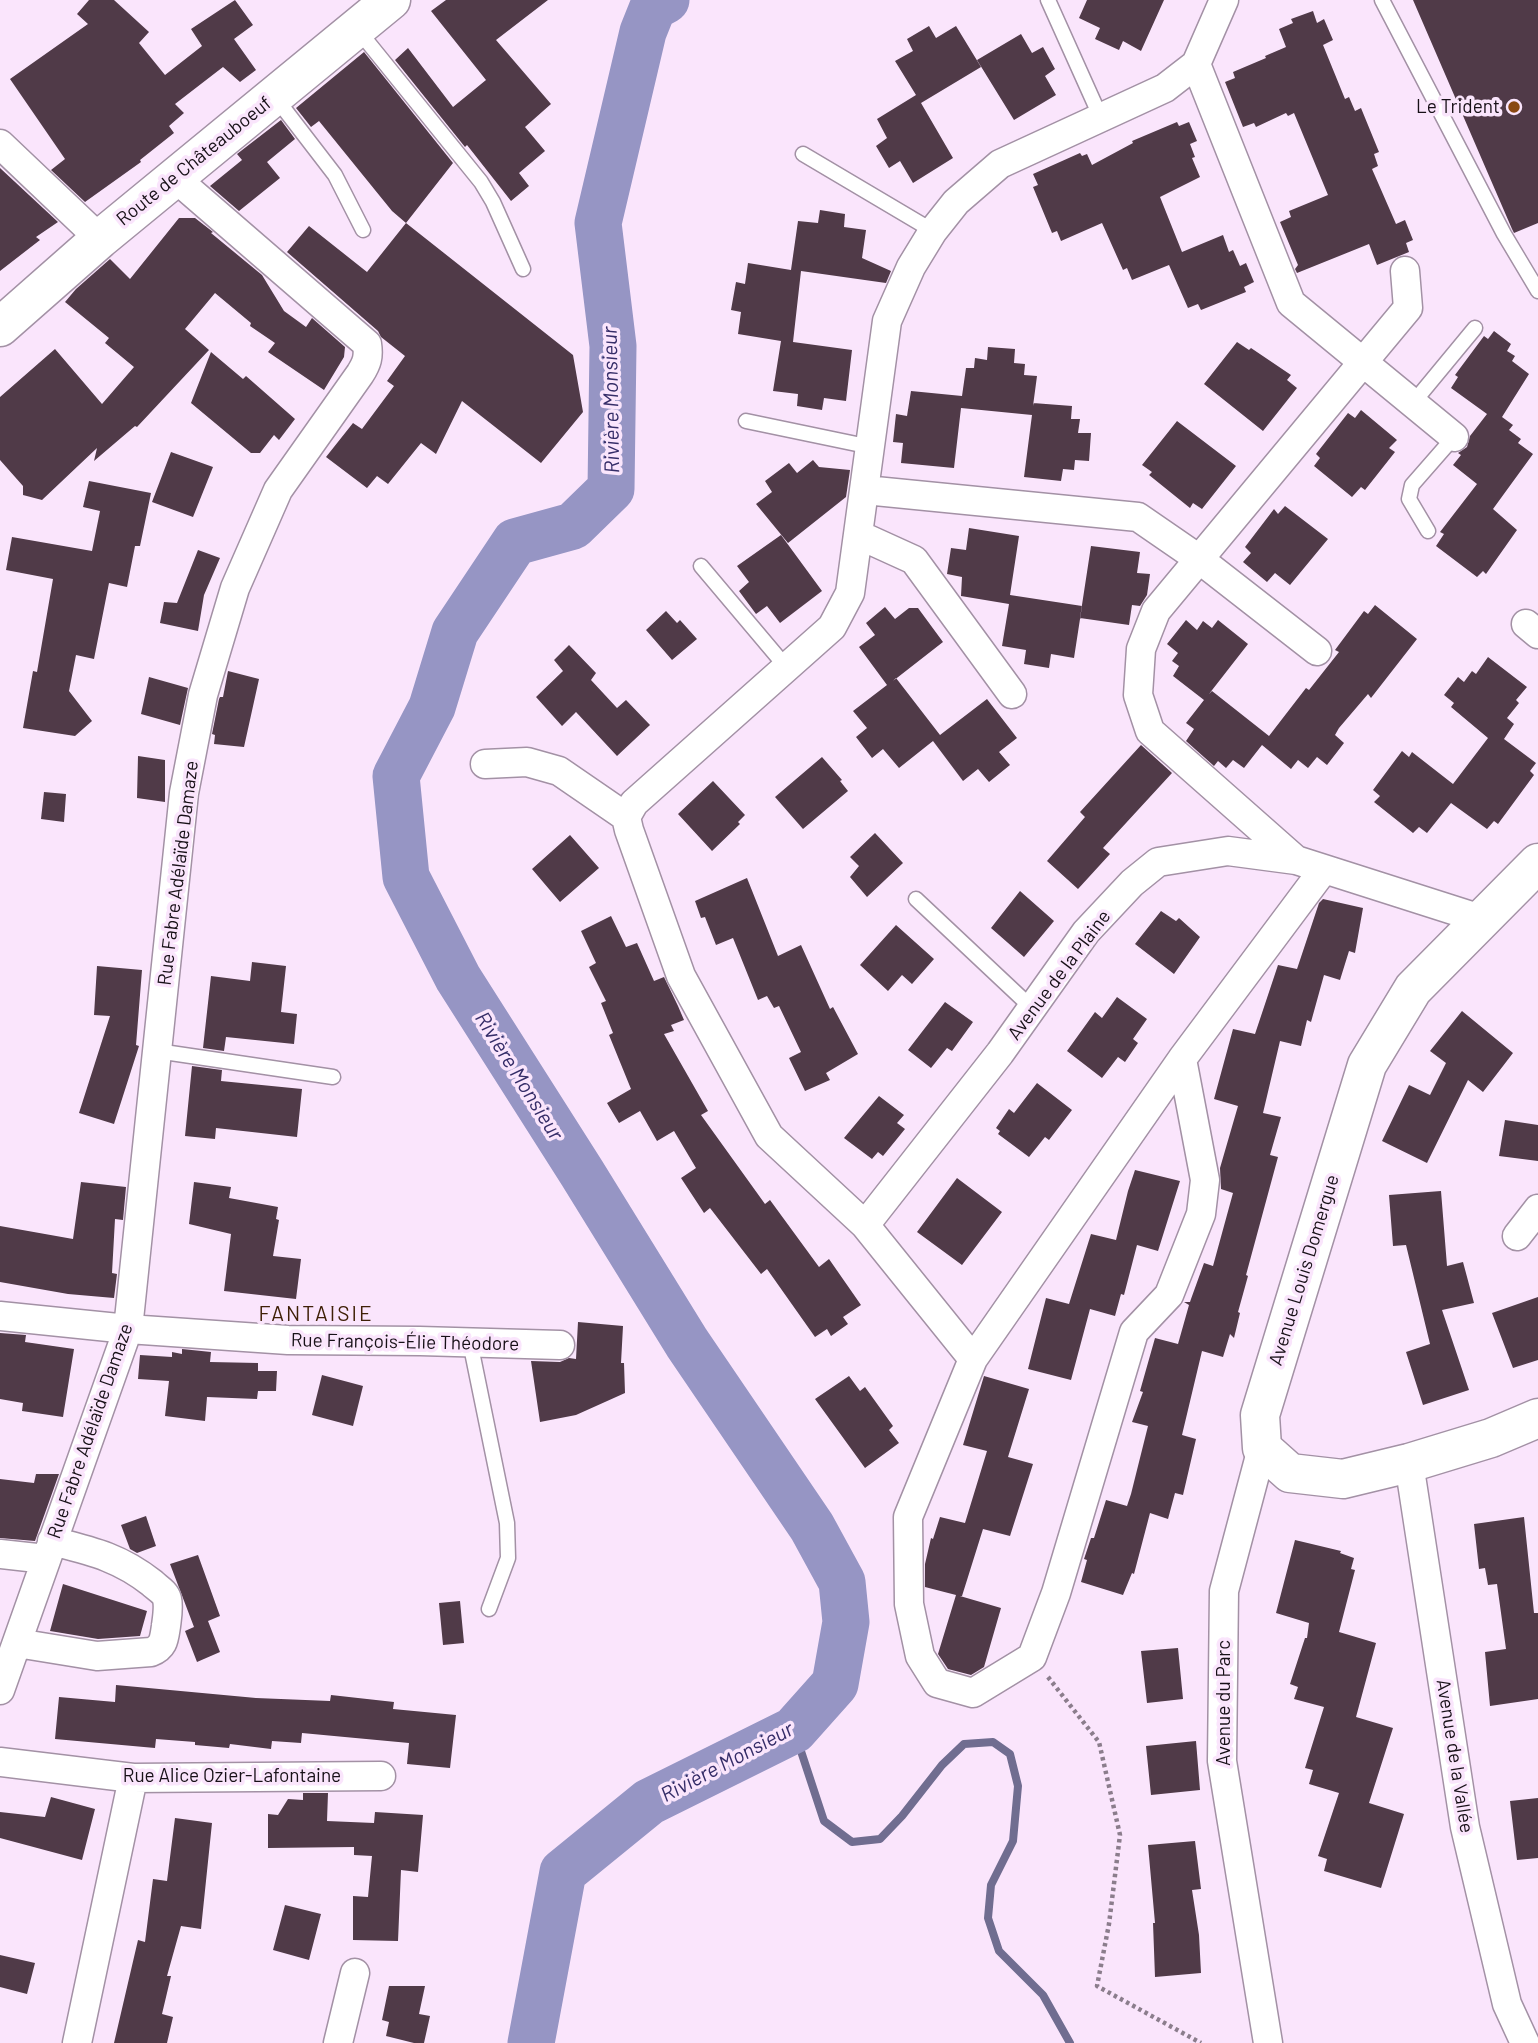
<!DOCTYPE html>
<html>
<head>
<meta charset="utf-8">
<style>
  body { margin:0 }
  canvas { display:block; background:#fae5fc }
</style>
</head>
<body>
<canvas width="1538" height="2043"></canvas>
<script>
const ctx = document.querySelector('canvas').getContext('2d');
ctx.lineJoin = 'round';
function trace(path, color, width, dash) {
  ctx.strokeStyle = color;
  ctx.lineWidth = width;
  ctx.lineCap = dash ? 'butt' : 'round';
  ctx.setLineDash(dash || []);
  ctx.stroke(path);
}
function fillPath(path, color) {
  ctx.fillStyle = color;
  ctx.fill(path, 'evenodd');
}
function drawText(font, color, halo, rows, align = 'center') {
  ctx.font = font + ' Barlow,sans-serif';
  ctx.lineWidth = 7;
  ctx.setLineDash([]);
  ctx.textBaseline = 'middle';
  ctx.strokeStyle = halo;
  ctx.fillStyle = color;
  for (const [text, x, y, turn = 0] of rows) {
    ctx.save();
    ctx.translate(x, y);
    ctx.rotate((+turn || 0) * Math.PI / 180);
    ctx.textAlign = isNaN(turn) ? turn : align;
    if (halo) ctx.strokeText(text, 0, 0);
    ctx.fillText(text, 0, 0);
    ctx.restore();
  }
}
const stream = new Path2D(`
  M794,1730L824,1821L852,1842L880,1839L902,1816L942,1765L964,1744L993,1742L1010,1754L1018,1786L1013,1841L991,1885L988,1918L999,1951L1043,1995L1070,2043`);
const river = new Path2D(`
  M531,2043L563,1872L649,1802L794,1730L835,1684L846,1622L842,1582L812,1527L687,1343L582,1173L458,978L406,877L396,776L432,707L455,632L515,542L573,526L611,489L613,346L598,223L643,32L653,7L666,0`);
const building = new Path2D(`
  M89,0H114L149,32L139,43L165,75L202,46L191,29L235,0L253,25L234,39L256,70L240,82L223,67L175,104L184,113L169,126L174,133L140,160L141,162L85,202L51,170L65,159L10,79L88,24L77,14Z
  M446,0H548L496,40L551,104L525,127L545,151L519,173L529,186L511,201L467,145L465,147L395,60L408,48L453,107L486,80L431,11Z
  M1087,0H1164L1141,51L1123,41L1119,50L1095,39L1100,28L1079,18Z
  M1413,0H1538V223L1514,233L1512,229Z
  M1313,11L1317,23L1324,19L1333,40L1323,45L1345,99L1349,97L1355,111L1361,108L1379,152L1374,154L1378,166L1372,169L1396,224L1405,220L1413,240L1406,243L1409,252L1377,265L1369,244L1297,273L1295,269L1298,265L1280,222L1291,217L1289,211L1328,195L1294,113L1288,116L1286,113L1256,127L1254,123L1243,127L1225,82L1235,78L1233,72L1266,58L1265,56L1286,47L1279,29L1293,23L1291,19Z
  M929,26L936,38L956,26L981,67L921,103L953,158L913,183L900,161L889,168L876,146L887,138L877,119L916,95L895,61L913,51L907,39Z
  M1021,34L1032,53L1043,47L1055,69L1045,76L1056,95L1014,120L977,60Z
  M364,52L453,163L406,223L392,211L319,121L311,127L296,108Z
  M281,120L295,139L267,162L280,178L239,211L210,186L242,160L237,154Z
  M1177,122L1179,126L1189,122L1197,141L1190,144L1195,157L1192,158L1200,177L1160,197L1182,252L1223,235L1229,252L1233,250L1240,266L1246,263L1254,282L1244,287L1246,292L1201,310L1198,304L1188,308L1169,265L1132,280L1127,268L1123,270L1102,223L1061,241L1057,231L1052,233L1033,187L1038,185L1033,174L1080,153L1082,156L1087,154L1092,165L1133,143L1132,141Z
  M0,168L58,222L36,237L40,240L0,271Z
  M820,210L845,214L844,227L866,230L862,258L891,271L886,283L801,271L793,342L852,350L846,401L824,398L822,410L797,406L798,394L773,391L781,341L738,334L741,312L731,310L736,282L745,284L748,263L791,270L798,221L818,223Z
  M179,218H195L213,232L211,233L262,275L284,311L306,327L312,318L345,347L344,357L324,390L268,352L275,343L250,326L251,323L215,293L185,329L209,350L137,427L135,426L94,461L97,448L42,500L23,495V486L0,460V397L55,349L102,404L134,367L105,343L109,338L65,302L76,289L110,259L130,279Z
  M406,223L573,355L583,412L541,463L462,401L436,454L421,443L388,484L377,476L367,488L326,457L353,423L362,429L394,386L387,381L405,356L381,337L378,331L287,252L309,226L367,272Z
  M1494,331L1511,344L1507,351L1515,356L1512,361L1529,374L1502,417L1513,425L1509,430L1521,439L1518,443L1533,454L1493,509L1517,530L1486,574L1483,571L1477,577L1436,546L1444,534L1440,532L1477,484L1453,465L1461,455L1458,453L1467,447L1470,436L1487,414L1451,388L1458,377L1455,375L1484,336L1488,339Z
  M1237,342L1249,350L1251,348L1291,375L1287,380L1297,388L1263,431L1204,384Z
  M988,347L1015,349L1014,363L1025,364L1024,375L1037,376L1033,406V403L1072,406L1071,419H1080L1078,433H1091L1089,461L1075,460L1074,470L1063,469L1061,481L1024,477L1032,415L961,408L954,468L901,463L903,443L893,442L896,414L907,416L911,391L962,396L966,368H974L975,358L987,360Z
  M211,352L243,379L246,376L295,419L279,440L274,435L260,453H251L191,403Z
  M1361,410L1397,440L1389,448L1395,452L1365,490L1361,487L1352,497L1314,466L1320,458L1316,454L1348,413L1355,418Z
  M1177,421L1236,466L1202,509L1193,503L1190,508L1149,475L1152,472L1142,465Z
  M171,452L213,467L193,517L152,502Z
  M813,460L819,467L850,470L846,497L788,543L756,504L772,492L765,481L789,463L797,473Z
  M89,481L151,493L140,546H135L127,587L109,583L94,659L76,655L69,691L92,721L75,736L23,728L33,671L37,672L53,579L6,570L12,537L92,551L100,511L83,507Z
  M1285,506L1328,539L1290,585L1275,573L1267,582L1243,562L1251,553L1245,547L1274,509L1278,514Z
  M969,528L1019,536L1010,595L1082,606L1074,658L1051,654L1049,668L1024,664L1026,650L1002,646L1009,604L961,596L962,577L947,574L951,548L966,550Z
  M781,535L822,591L780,623L767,606L756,614L739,591L749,582L737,566Z
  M1091,546L1140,552L1137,573L1150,574L1147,595L1140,606L1132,605L1129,625L1080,618Z
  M198,550L220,558L204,595L198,631L160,623L164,602L177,603Z
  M1375,605L1417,639L1371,698L1368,694L1339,728L1335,735L1344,743L1327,765L1317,757L1308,768L1298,760L1291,769L1262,745L1244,768L1233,760L1226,768L1218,761L1214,766L1186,741L1194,729L1186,723L1204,700L1173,676L1179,666L1172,661L1178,653L1167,644L1186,620L1197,630L1203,621L1212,628L1218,620L1248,644L1209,694L1212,691L1269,736L1306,688L1309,690L1339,652L1335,650L1364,611L1368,614Z
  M885,607L895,619L909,608H918L943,642L893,681L896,678L940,735L987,699L1017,738L999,752L1010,765L989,782L978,769L963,781L933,741L899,768L883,749L872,758L856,737L867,728L853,711L887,685L859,647L875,635L866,623Z
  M666,611L677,623L680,620L697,639L672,660L646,630Z
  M569,645L596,673L591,680L617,708L626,700L650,725L617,756L576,712L562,726L536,697L563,671L554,660Z
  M1488,657L1527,687L1516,700L1519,703L1507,718L1514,724L1504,739L1536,763L1530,771L1534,775L1498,824L1494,821L1487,829L1451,803L1427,833L1419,827L1413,833L1374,802L1380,796L1373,790L1402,751L1409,757L1412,752L1453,784L1488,738L1451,707L1454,703L1444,695L1458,677L1464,682L1472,671L1476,674Z
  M228,671L259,679L244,747L214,744L215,735L212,734L219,699L220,697H223Z
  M149,677L188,688L180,725L141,714Z
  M1141,745L1172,773L1103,848L1110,854L1078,889L1047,861L1085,817L1080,812Z
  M138,756L165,760V802L137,798Z
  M822,757L842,780L840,781L848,791L803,829L775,797Z
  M713,781L745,815L738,822L740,824L712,851L678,814Z
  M44,792L66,794L64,822L41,819Z
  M875,833L903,863L867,897L850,877L859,866L850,857Z
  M570,835L599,868L560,902L532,869Z
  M747,878L778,956L801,945L830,1009L833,1007L858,1054L826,1073L830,1080L805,1091L789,1058L801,1052L779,1006L774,1008L767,996L758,1000L733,938L716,945L705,917L701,918L695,901Z
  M1020,891L1054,921L1024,957L991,928Z
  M1323,899L1363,908L1355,953L1349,951L1340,980L1324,975L1311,1022L1307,1020L1301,1046L1280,1041L1263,1113L1281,1117L1270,1155L1278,1157L1246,1275L1248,1276L1238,1312L1240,1313L1234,1338L1230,1334L1223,1357L1202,1351L1182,1435L1196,1439L1183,1495L1175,1493L1168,1519L1150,1513L1134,1574L1132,1573L1123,1595L1081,1582L1087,1560L1084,1559L1091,1538H1094L1106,1500L1127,1506L1131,1494L1148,1426L1132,1422L1143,1392L1140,1391L1155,1338L1178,1344L1189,1305L1184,1302H1190L1191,1299L1204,1263L1213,1266L1233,1193L1221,1189L1220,1168L1238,1106L1214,1099L1233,1029L1255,1034L1278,965L1297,969L1319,903Z
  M1161,911L1176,921L1179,918L1200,937L1174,974L1135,944Z
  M611,916L626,947L637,943L654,981L664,977L678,1006L684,1020L671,1025L674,1031L664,1034L708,1111L701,1115L765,1204L770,1200L819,1267L829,1259L861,1305L843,1317L848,1324L831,1336L827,1329L815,1337L767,1269L761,1274L710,1208L704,1213L681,1178L696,1168L674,1131L657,1141L640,1111L619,1123L607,1103L631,1089L609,1035L613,1033L601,1003L606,1001L589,967L596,963L581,931Z
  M896,925L934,959L912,984L902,975L888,991L860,965Z
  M252,962L286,966L281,1012L297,1014L294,1044L226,1037L224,1051L203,1048L211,976L250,981Z
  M97,966L142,970L136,1045L139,1046L114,1124L79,1113L110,1016L94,1015Z
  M1117,997L1147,1019L1133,1039L1138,1043L1125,1062L1118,1057L1102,1078L1067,1051L1095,1012L1102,1018Z
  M945,1002L973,1022L952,1051L947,1048L931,1068L908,1050Z
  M1462,1011L1513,1053L1483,1092L1468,1080L1427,1163L1382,1141L1409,1085L1430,1095L1446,1063L1430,1051Z
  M192,1066L222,1070L221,1081L302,1089L297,1137L216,1128L215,1139L185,1136Z
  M1037,1083L1072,1110L1049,1140L1045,1137L1029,1157L998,1134L1000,1131L996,1128L1009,1109L1014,1113Z
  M879,1096L904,1115L897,1123L905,1129L883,1156L878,1152L872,1159L844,1138Z
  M1505,1120L1538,1125V1161L1499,1156Z
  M1135,1170L1180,1181L1158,1251L1137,1245L1124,1295L1121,1294L1115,1316L1090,1309L1071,1380L1028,1369L1046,1298L1069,1304L1091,1234L1116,1240L1128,1191Z
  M957,1178L1002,1212L962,1265L917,1232Z
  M81,1182L126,1187L123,1220L115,1219L112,1273L117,1274L114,1298L68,1294L0,1282V1226L73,1239Z
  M194,1182L231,1187L229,1198L278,1207L276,1219L279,1220L273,1256L301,1259L296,1299L224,1291L231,1234L189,1224Z
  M1441,1191L1447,1266L1463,1262L1474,1303L1442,1310L1469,1390L1423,1405L1406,1352L1430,1344L1406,1245L1393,1246L1389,1195Z
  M1538,1297V1360L1513,1368L1492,1313Z
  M578,1322L623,1326L621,1363H624L625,1393L576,1415L540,1422L531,1361L560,1362L569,1358L576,1359Z
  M0,1333L26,1335L25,1342L74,1349L63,1417L22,1411L23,1403L0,1399Z
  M182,1349L211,1352L210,1362L258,1363V1371H277L276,1391H258L257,1399L207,1397L205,1421L165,1416L169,1381L138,1379L140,1355L172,1357V1352L182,1354Z
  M322,1375L363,1386L353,1426L312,1415Z
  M849,1376L860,1391L865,1387L893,1426L889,1430L899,1443L865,1468L815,1399Z
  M984,1376L1029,1389L1008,1457L1033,1464L1010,1536L983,1529L962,1596H960L1001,1608L984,1667L971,1675L948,1669L938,1654L956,1595L925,1587V1564L931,1538L933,1539L940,1517L965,1523L987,1451L963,1445Z
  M36,1474H59L35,1541L0,1538V1479L34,1483Z
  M146,1516L156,1546L137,1553L130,1549L121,1525Z
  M1524,1517L1534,1613H1538V1699L1490,1706L1485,1652L1506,1649L1497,1584L1488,1585L1485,1568L1479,1569L1474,1524Z
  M1295,1540L1341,1551L1340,1553L1354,1558L1351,1569L1355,1570L1339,1632L1376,1643L1356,1717L1393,1728L1369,1803L1404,1814L1381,1888L1324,1871L1327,1859L1318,1856L1339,1793L1309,1784L1313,1770L1305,1768L1324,1707L1294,1699L1298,1687L1290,1684L1305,1638H1307L1309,1623L1276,1613Z
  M198,1555L220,1616L208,1621L220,1652L197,1662L185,1631L194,1627L170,1564Z
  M63,1584L147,1611L140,1636L98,1639L50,1631Z
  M460,1601L464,1643L443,1645L439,1603Z
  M1178,1648L1183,1699L1147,1703L1141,1651Z
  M116,1685L256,1698L330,1701L331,1695L394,1702L393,1709L456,1715L450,1768L407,1764L409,1743L302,1733L301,1743L272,1741L271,1749L230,1744L229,1748L195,1745V1742L156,1739L155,1748L55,1739L59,1697L115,1702Z
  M1196,1741L1200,1790L1151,1795L1146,1746Z
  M303,1793H328L327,1821L374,1823L375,1812L423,1815L418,1872L401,1870L398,1941L353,1940V1896L368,1897L372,1856L354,1855V1847L268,1848V1814L278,1815L288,1799L303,1800Z
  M51,1797L95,1809L82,1860L0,1838V1812L45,1817Z
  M1538,1798V1858L1517,1860L1510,1801Z
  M175,1818L212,1823L201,1929L181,1926L167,1976H171L162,2014L173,2017L167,2043H114L138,1940L145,1942L153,1879L167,1881Z
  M1195,1841L1201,1889L1192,1890L1199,1935L1201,1973L1155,1977L1153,1923H1155L1148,1845Z
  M285,1905L321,1914L309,1960L273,1950Z
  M0,1955L35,1963L27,1994L0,1987Z
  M389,1986H425L419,2014L430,2016L424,2043H414L386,2036L389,2022L382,2020Z`);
const path = new Path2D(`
  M1048,1677L1099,1742L1120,1835L1109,1924L1097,1986L1201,2043`);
const service = new Path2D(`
  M1048,0L1101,118
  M1382,0L1504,234L1538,291
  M358,30L481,182L493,202L523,269
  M275,97L335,175L363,230
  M803,154L933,231
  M1413,403L1475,328
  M746,421L871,447
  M1428,531L1409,499L1412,485L1454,437
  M701,566L787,668
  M916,899L1032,1008
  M157,1051L333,1077
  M470,1342L507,1523L508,1558L489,1609`);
const minor = new Path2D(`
  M1196,64L1291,303L1454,437
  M0,144L100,239
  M865,490L1138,517L1199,559L1317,651
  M859,535L914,560L1012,694
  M1526,624L1538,634
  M485,764L527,762L559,771L626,817L629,830L681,976L769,1136L865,1225L973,1359
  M626,817L634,803L832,627L850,593L887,321L911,267L933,231L956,202L1000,164L1165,88L1196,64L1224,0
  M1296,860L1150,731L1138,695L1141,649L1156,611L1408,308L1405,271
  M1182,1059L1205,1180L1201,1214L1169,1295L1134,1332L1056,1593L1032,1657L973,1693L937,1683L920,1656L909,1604L908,1517L973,1359L1182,1059L1324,869
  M865,1225L1000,1053L1086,932L1132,883L1158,862L1228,851L1296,860L1481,919
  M1517,1236L1538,1209
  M0,1316L128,1329L288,1340L420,1341L560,1345
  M1262,1448L1224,1591L1222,1761L1268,2043
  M1409,1463L1465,1827L1507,2004L1525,2043
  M0,1554L46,1559
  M17,1643L97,1656L151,1652C164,1647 164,1639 166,1626C167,1618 169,1607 167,1599C165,1592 157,1588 152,1583C119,1557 91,1551 52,1541
  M0,1690L128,1329L184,793L203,695L235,588L278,490L360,374C367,363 369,357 367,344L174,177
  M0,1762L133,1778L381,1776
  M77,2043L133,1778
  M338,2043L355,1973`);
const secondary = new Path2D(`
  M0,327L100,239L391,0
  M1538,863L1413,989L1367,1065L1260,1415L1262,1448L1290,1473L1343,1479L1409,1463L1491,1438L1538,1418`);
const markers = [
  [1514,107,7,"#894812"]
];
const poiNames = [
  ["Le Trident",1500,107]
];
const streetNames = [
  ["Route de Châteauboeuf",194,161,-39],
  ["Rue Fabre Adélaïde Damaze",178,873,-83],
  ["Avenue de la Plaine",1059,975,-53],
  ["Avenue Louis Domergue",1304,1270,-73],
  ["Rue François-Élie Théodore",405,1342,1],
  ["Rue Fabre Adélaïde Damaze",90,1431,-71],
  ["Avenue du Parc",1224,1703,-90],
  ["Avenue de la Vallée",1455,1756,81],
  ["Rue Alice Ozier-Lafontaine",232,1776]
];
const waterNames = [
  ["Rivière Monsieur",611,400,-91],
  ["Rivière Monsieur",519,1076,58],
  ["Rivière Monsieur",727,1762,-28]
];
const neighbourhoodNames = [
  ["FANTAISIE",316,1314]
];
trace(stream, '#706d90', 8);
trace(river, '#9695c4', 47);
fillPath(building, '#503a48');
trace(service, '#a391a5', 17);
trace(minor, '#a391a5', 31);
trace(secondary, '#a391a5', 41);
trace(path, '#8b7d8c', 4.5, [3.5, 3.5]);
trace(service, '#fff', 14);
trace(minor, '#fff', 28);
trace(secondary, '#fff', 38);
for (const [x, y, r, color] of markers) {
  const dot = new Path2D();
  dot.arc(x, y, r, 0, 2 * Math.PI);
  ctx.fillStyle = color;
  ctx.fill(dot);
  trace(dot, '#fae5fc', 2.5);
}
drawText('19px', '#171017', '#fae5fc', poiNames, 'right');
drawText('19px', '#171017', '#fae5fc', streetNames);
drawText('italic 21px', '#352d68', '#fae5fc', waterNames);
ctx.letterSpacing = '2px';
drawText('21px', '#3f2007', '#fae5fc', neighbourhoodNames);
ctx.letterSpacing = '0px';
</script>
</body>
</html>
